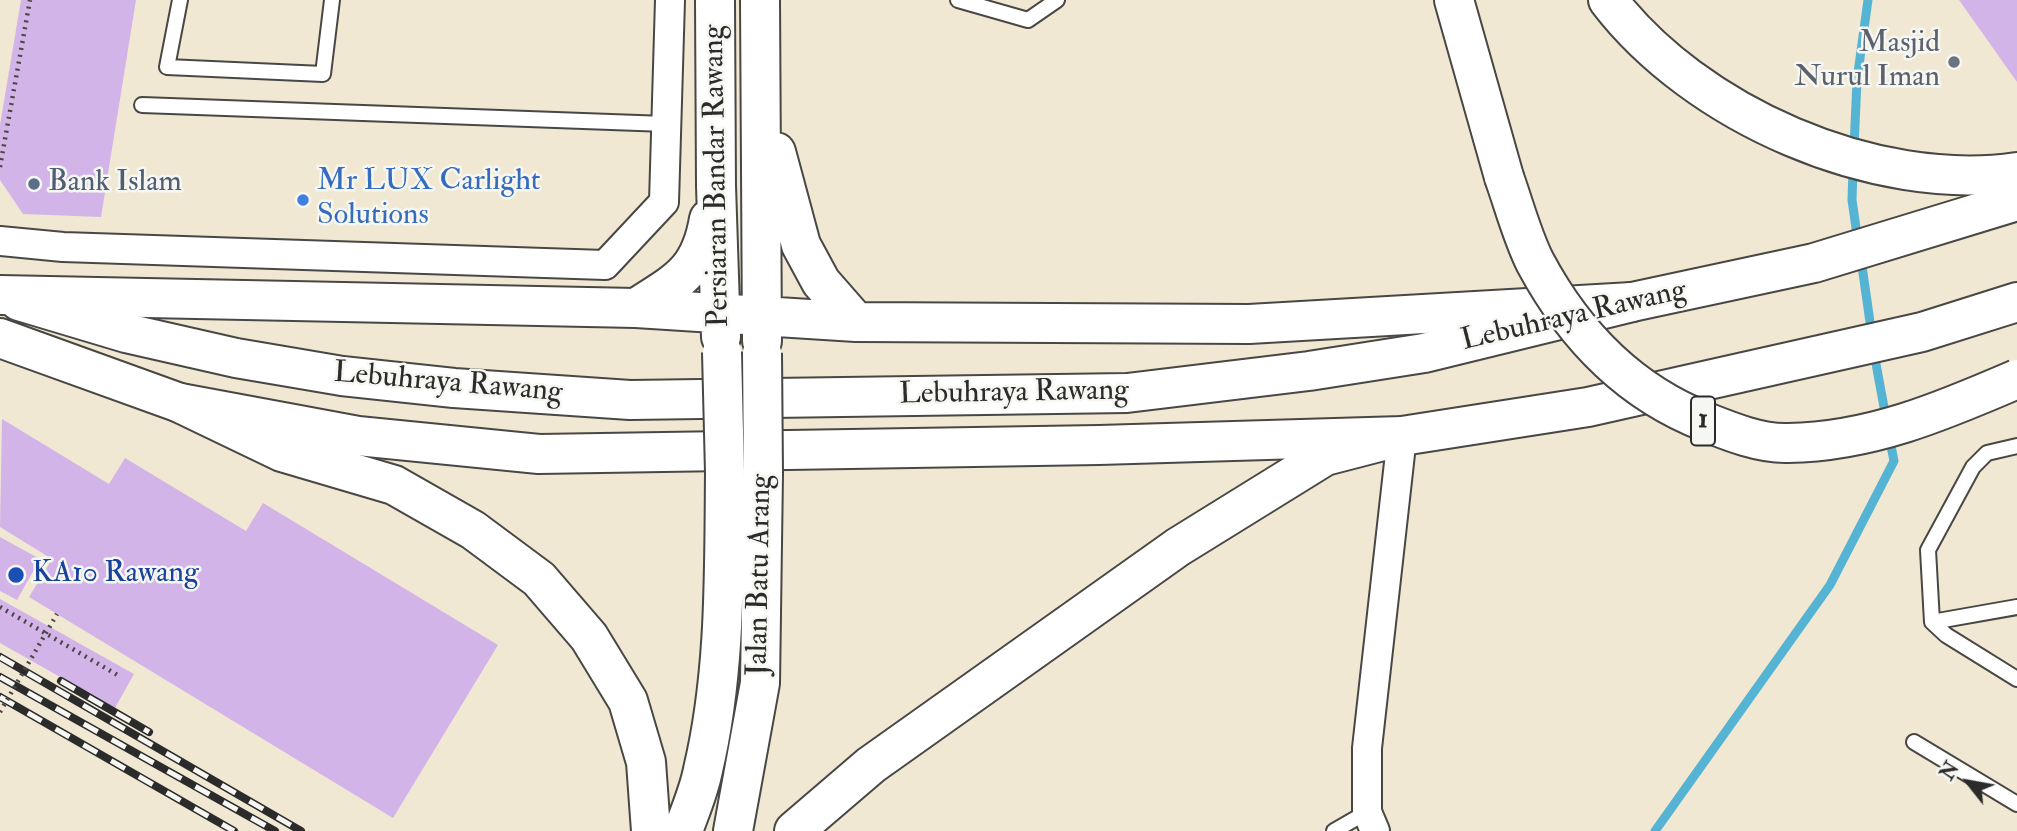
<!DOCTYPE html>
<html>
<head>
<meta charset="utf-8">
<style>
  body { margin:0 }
  #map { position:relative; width:2017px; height:831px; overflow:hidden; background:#f0e8d2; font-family:"IM FELL Double Pica",serif }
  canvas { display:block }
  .north { position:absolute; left:1933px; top:747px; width:70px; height:70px; -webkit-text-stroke:5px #f6f6f2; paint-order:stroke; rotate:301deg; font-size:19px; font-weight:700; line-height:28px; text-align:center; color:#2b2b2b }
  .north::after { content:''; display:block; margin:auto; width:24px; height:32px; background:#2b2b2b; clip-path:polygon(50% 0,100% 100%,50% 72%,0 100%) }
</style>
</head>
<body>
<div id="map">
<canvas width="2017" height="831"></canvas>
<div class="north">N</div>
</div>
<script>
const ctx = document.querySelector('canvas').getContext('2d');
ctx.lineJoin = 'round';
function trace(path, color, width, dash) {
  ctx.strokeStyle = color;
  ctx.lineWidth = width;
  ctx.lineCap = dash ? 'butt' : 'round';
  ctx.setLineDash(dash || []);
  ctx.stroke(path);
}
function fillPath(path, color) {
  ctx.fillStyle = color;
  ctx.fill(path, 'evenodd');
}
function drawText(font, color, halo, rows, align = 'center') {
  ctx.font = font + ' "IM FELL Double Pica",serif';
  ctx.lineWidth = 5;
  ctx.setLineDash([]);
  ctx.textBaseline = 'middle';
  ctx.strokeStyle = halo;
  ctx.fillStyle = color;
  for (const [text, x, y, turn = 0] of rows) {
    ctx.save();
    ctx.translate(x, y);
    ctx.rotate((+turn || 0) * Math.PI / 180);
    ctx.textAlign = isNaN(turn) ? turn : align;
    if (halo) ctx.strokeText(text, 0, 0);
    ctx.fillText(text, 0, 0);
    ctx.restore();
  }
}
const stream = new Path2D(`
  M1854,148L1857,80L1868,0
  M1853,169L1852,200L1858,242
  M1861,259L1872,336
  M1874,353L1886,418
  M1655,831L1830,585L1894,461L1889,436`);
const building = new Path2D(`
  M21,0H136L101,217L23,214L0,180V125Z
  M1959,0H2017V82Z
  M2,419L109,484L125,458L246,531L263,503L498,645L393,818L29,597L52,559L0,527Z
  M0,537L40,559L17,600L0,591Z
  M0,599L134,674L115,708L0,643Z`);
const path = new Path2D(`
  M0,167L30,0
  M0,607L121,677`);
const lane = new Path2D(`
  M180,0L167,67L323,74L332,0
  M958,0L1028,20L1057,0
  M142,105L666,124
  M2017,446L1987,453L1973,467L1928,550L1932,622L1946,635L2017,679
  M1932,622L2017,607
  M1914,742L2017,804
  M1334,831L1367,812`);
const street = new Path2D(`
  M0,241L63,247L605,265L664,202L670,0
  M1375,831L1367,812V748L1402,436`);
const secondary = new Path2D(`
  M19,301L126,333L236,358L342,376L454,388L630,400L1127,393L1309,371L1424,353L1632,302L1814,263L2017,201
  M0,338L180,403L358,436L539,454L1099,445L1402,436L1588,407L1922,332L2017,302`);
const primary = new Path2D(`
  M715,0L716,186L721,337
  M760,0L762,341
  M1454,0L1504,177
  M1608,0C1695,114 1874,193 2017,172
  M776,152L801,245L821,282L856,322
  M0,295L636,308L856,322L1249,324L1632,302
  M636,308C678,281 700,272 709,219
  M180,403L282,452L394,485L473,530L539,579L589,637L628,701L646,762L651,831
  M683,831C690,811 699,791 703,770C726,673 724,573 725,473
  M733,831L760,683L763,474
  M794,831L871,765L1178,547L1325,456L1402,436`);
const rail = new Path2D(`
  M0,657L301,831
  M0,677L275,831
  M61,681L149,732
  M0,697L234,831`);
const pathBridge = new Path2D(`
  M0,712L57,614`);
const primaryBridge = new Path2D(`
  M1504,177C1514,205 1522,236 1535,262C1574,335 1629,392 1706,422C1731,432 1761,444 1788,443C1870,442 1943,411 2017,379
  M722,352L725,473
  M762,353L763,474`);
const markers = [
  [1954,62,7,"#6b7280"],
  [34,184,7,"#5c6f8a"],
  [303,200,7,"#3f7fe0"],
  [16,575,9,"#1a4fb4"]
];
const shields = [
  [1703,421,24]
];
const shieldNames = [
  ["1",1703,421]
];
const worshipNames = [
  ["Masjid",1940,45],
  ["Nurul Iman",1940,79]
];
const streetNames = [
  ["Persiaran Bandar Rawang",718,176,-91],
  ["Lebuhraya Rawang",1574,317,-13],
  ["Lebuhraya Rawang",448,384,5],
  ["Lebuhraya Rawang",1014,394,-1],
  ["Jalan Batu Arang",761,575,-89]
];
const shopNames = [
  ["Mr LUX Carlight",317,183],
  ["Solutions",317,217]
];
const serviceNames = [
  ["Bank Islam",48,184]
];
const transitNames = [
  ["KA10 Rawang",32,575]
];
trace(stream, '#55b4d3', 9);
fillPath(building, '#d3b4e9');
trace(lane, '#494744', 18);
trace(street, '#494744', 32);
trace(secondary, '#494744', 42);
trace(primary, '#494744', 42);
trace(path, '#494744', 4.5, [2, 5]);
trace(lane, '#fff', 14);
trace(street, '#fff', 28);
trace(secondary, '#fff', 38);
trace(primary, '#fff', 38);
trace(rail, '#2b2b2b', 8);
trace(rail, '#f6f6f2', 5, [16]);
trace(primaryBridge, '#494744', 42, []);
trace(pathBridge, '#494744', 4.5, [2, 5]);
trace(primaryBridge, '#fff', 38);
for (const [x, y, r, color] of markers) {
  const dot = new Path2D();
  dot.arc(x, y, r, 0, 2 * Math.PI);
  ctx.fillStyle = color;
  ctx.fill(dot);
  trace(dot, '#f6f6f2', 2.5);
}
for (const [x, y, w] of shields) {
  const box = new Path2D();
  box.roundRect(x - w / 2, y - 24.5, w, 49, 5);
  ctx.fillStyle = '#f6f6f2';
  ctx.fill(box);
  trace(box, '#2b2b2b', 2);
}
drawText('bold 28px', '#2b2b2b', null, shieldNames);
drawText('30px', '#5b616d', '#f6f6f2', worshipNames, 'right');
drawText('30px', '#2b2b2b', '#f6f6f2', streetNames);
drawText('30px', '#366cbe', '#f6f6f2', shopNames, 'left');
drawText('30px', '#4e5e75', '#f6f6f2', serviceNames, 'left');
drawText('30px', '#164399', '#f6f6f2', transitNames, 'left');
</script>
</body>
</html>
